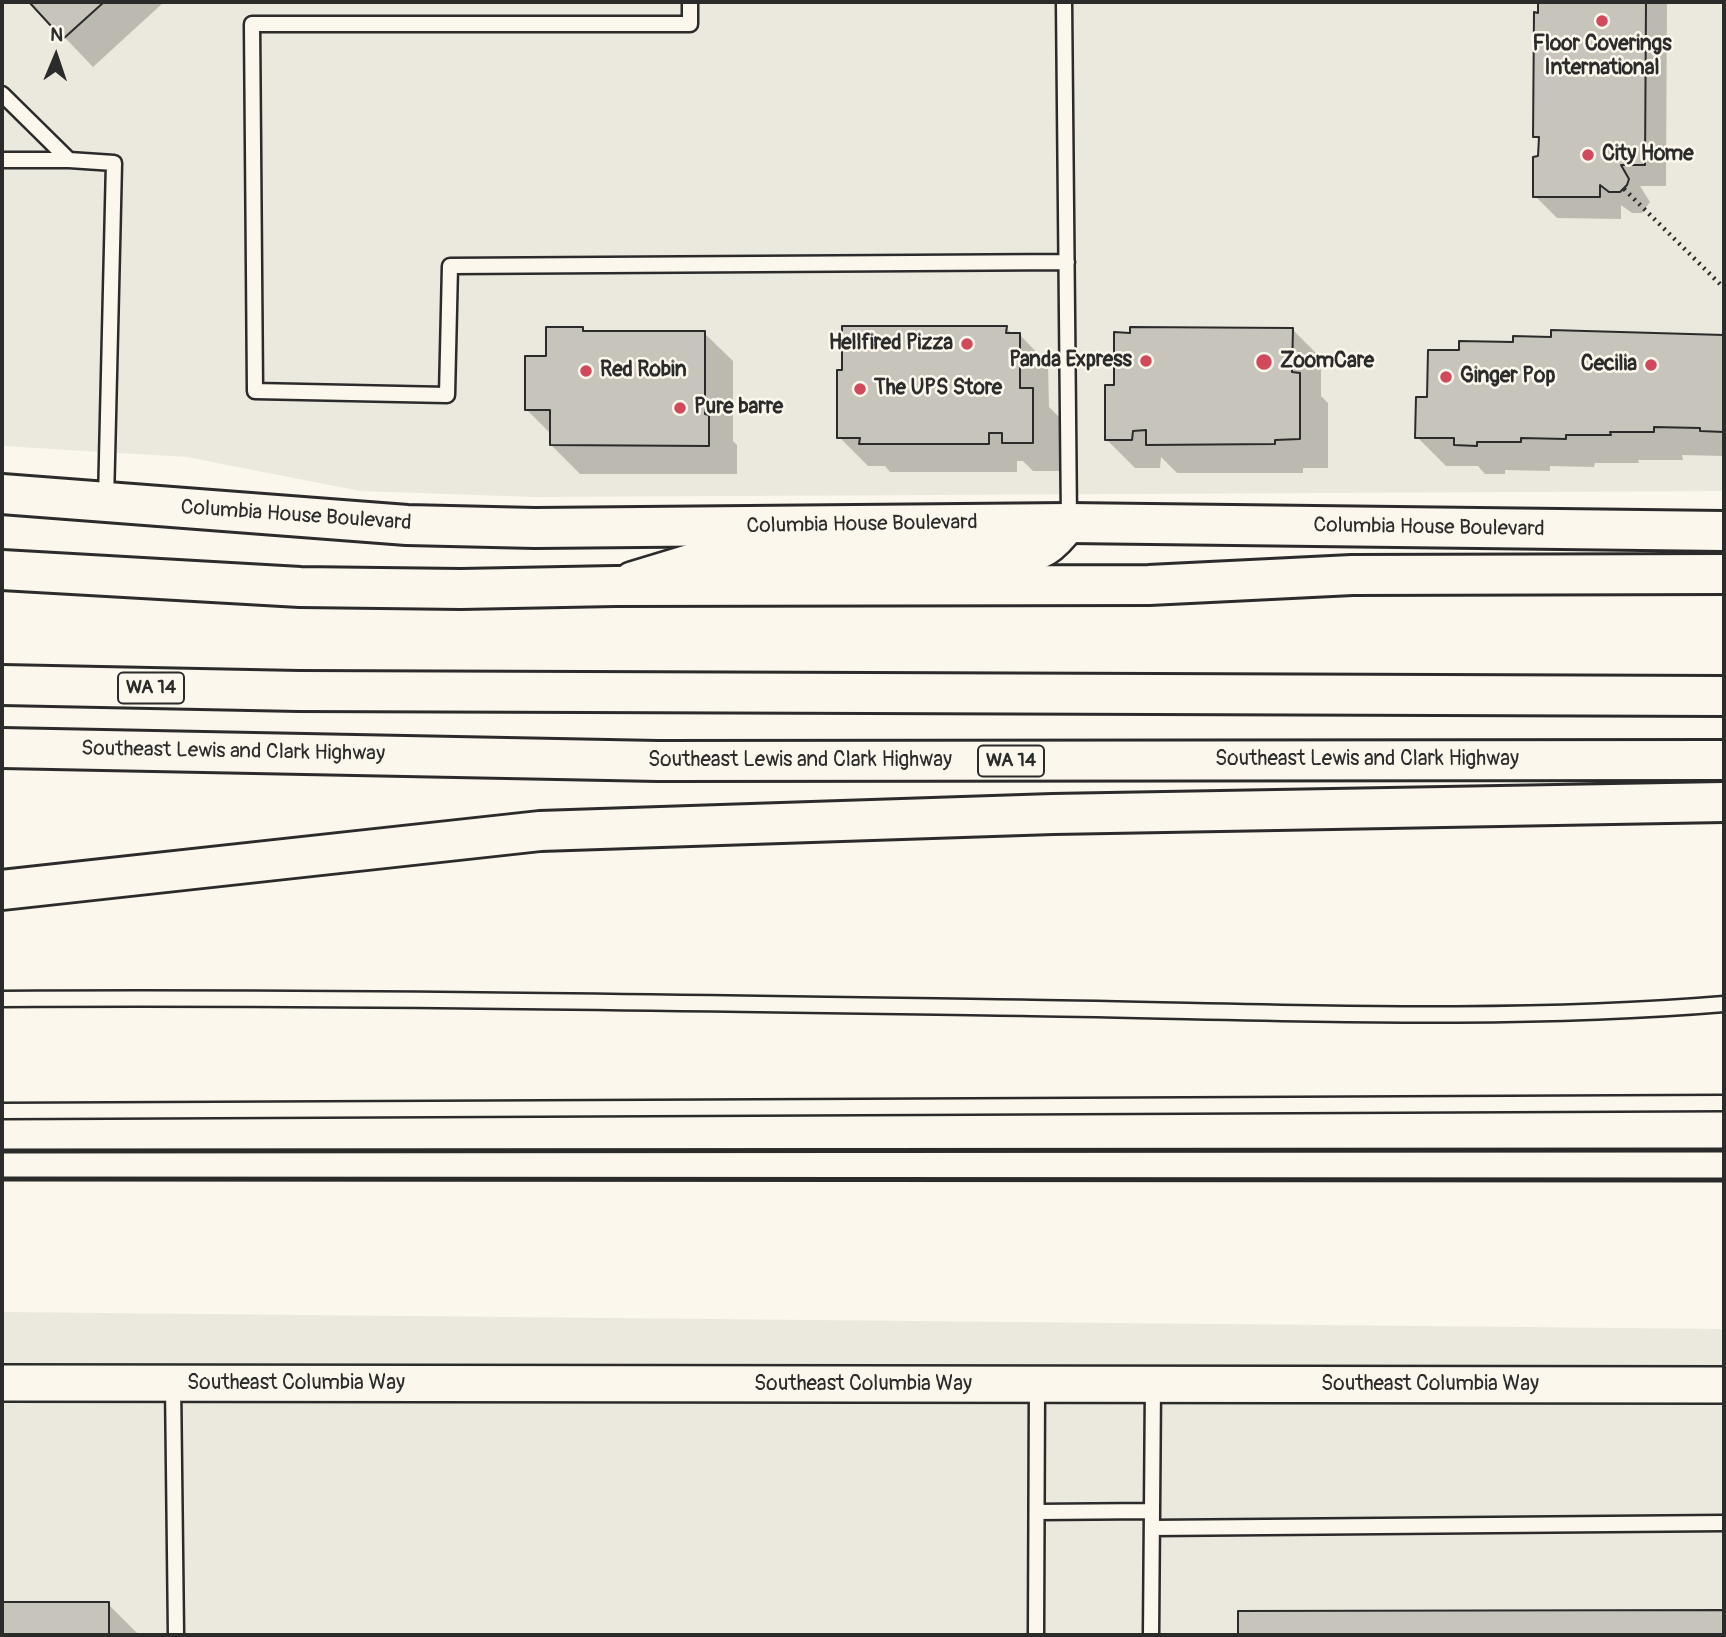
<!DOCTYPE html>
<html>
<head>
<meta charset="utf-8">
<style>
  body { margin:0 }
  #map { position:relative; width:1726px; height:1637px; overflow:hidden; background:#fbf7ec; font-family:Pangolin,sans-serif }
  canvas { display:block }
  .frame { position:absolute; inset:0; border:4px solid #2b2b2b; pointer-events:none }
  .north { position:absolute; left:21px; top:21px; width:70px; height:70px; -webkit-text-stroke:5px #fbf7ec; paint-order:stroke; rotate:2deg; font-size:19px; font-weight:700; line-height:28px; text-align:center; color:#2b2b2b }
  .north::after { content:''; display:block; margin:auto; width:24px; height:32px; background:#2b2b2b; clip-path:polygon(50% 0,100% 100%,50% 72%,0 100%) }
</style>
</head>
<body>
<div id="map">
<canvas width="1726" height="1637"></canvas>
<div class="frame"></div>
<div class="north">N</div>
</div>
<script>
const ctx = document.querySelector('canvas').getContext('2d');
ctx.lineJoin = 'round';
function fillPath(path, color) {
  ctx.fillStyle = color;
  ctx.fill(path, 'evenodd');
}
function trace(path, color, width, dash) {
  ctx.strokeStyle = color;
  ctx.lineWidth = width;
  ctx.lineCap = dash ? 'butt' : 'round';
  ctx.setLineDash(dash || []);
  ctx.stroke(path);
}
function drawText(font, color, halo, rows, align = 'center') {
  ctx.font = font + ' Pangolin,sans-serif';
  ctx.lineWidth = 5;
  ctx.setLineDash([]);
  ctx.textBaseline = 'middle';
  ctx.strokeStyle = halo;
  ctx.fillStyle = color;
  for (const [text, x, y, turn = 0] of rows) {
    ctx.save();
    ctx.translate(x, y);
    ctx.rotate((+turn || 0) * Math.PI / 180);
    ctx.textAlign = isNaN(turn) ? turn : align;
    if (halo) ctx.strokeText(text, 0, 0);
    ctx.fillText(text, 0, 0);
    ctx.restore();
  }
}
const built = new Path2D(`
  M2,2H1724V491L535,497L360,491L187,457L2,446Z
  M2,1312L1724,1329V1635H2Z`);
const shadow = new Path2D(`
  M31,2H164L93,67Z
  M1540,2H1667L1666,186H1640L1650,202L1642,213H1632L1621,205V219L1557,218L1535,196L1540,158V141L1535,136Z
  M1006,328L1013,335H1020L1048,364L1049,407L1061,419V471H1033L1023,461H1017V472H890L885,466H868L839,437Z
  M582,329L586,333H704L733,361V441L737,445V474H580L551,445V434L526,409L548,357Z
  M1292,329L1321,358V396L1328,403V468H1303V473H1177L1161,457L1160,468H1135L1106,439L1116,387Z
  M1552,332L1724,337V456L1682,455L1683,460H1638L1639,463H1595L1594,467L1550,466V471L1505,470V474H1485L1478,466H1446L1417,437L1429,399L1460,352L1552,338Z
  M2,1604H108L137,1633V1635H2Z
  M1724,1612V1635H1240V1613Z`);
const building = new Path2D(`
  M29,2H104L63,39Z
  M1538,2H1646L1645,165H1621L1629,179L1627,185L1620,192H1609L1600,185V197H1533V157L1538,156L1539,137H1533L1534,12L1538,13Z
  M842,326H1007L1006,333H1020V388H1033V443H1002V433H989V444H859L860,438H837V370H842Z
  M546,327H583V331H705V414L709,415V446L550,445V410H525V356H546Z
  M1130,327L1293,328L1292,372L1300,373V439L1275,440V444L1146,445V430L1133,431L1132,440H1105V385H1114V332L1130,333Z
  M1551,330L1724,335V432L1700,431V428L1654,427V432H1610L1611,435H1566V439L1521,438V442H1477V446L1454,445V438H1415L1416,397H1427L1428,350H1459V341L1513,342V336L1551,337Z
  M2,1602H109V1635H2Z
  M1724,1610V1635H1238V1611Z`);
const path = new Path2D(`
  M1624,189L1724,288`);
const service = new Path2D(`
  M690,2V24H252L255,391L447,395L450,266L1067,262
  M1064,2L1069,521
  M2,94L69,160L114,163L106,501
  M2,160H69
  M2,999C345,997 689,1003 1032,1008C1262,1011 1494,1023 1724,1004
  M2,1111L1724,1103
  M173,1383L176,1635
  M1037,1512L1152,1511
  M1152,1528L1724,1523
  M1036,1635L1037,1385
  M1151,1635L1153,1385`);
const tertiary = new Path2D(`
  M632,580L698,560L1012,558C1042,553 1051,547 1069,523
  M2,1383L1724,1385`);
const secondary = new Path2D(`
  M2,494L407,525L535,528L1069,523L1724,531
  M2,570L300,587L461,589L615,586L1149,585L1352,575L1724,574`);
const motorway = new Path2D(`
  M2,685L299,691L1724,696
  M2,748L658,761L1724,760
  M2,890L540,831L1053,814L1724,802`);
const rail = new Path2D(`
  M2,1151L1724,1150
  M2,1179L1724,1180`);
const markers = [
  [1602,21,7,"#d1495b"],
  [1588,155,7,"#d1495b"],
  [967,344,7,"#d1495b"],
  [1146,361,7,"#d1495b"],
  [1264,362,9,"#d1495b"],
  [1651,365,7,"#d1495b"],
  [586,371,7,"#d1495b"],
  [1446,377,7,"#d1495b"],
  [860,389,7,"#d1495b"],
  [680,408,7,"#d1495b"]
];
const shields = [
  [151,688,66],
  [1011,761,66]
];
const shieldNames = [
  ["WA 14",151,688],
  ["WA 14",1011,761]
];
const poiNames = [
  ["Floor Coverings",1602,45,"center"],
  ["International",1602,69,"center"],
  ["City Home",1602,155],
  ["Hellfired Pizza",953,344,"right"],
  ["Panda Express",1132,361,"right"],
  ["ZoomCare",1280,362],
  ["Cecilia",1637,365,"right"],
  ["Red Robin",600,371],
  ["Ginger Pop",1460,377],
  ["The UPS Store",874,389],
  ["Pure barre",694,408]
];
const streetNames = [
  ["Columbia House Boulevard",296,516,4],
  ["Columbia House Boulevard",862,525,-1],
  ["Columbia House Boulevard",1429,528,1],
  ["Southeast Lewis and Clark Highway",233,752,1],
  ["Southeast Lewis and Clark Highway",1367,760],
  ["Southeast Lewis and Clark Highway",800,761],
  ["Southeast Columbia Way",296,1384],
  ["Southeast Columbia Way",863,1385],
  ["Southeast Columbia Way",1430,1385]
];
fillPath(built, '#ebe8de');
fillPath(shadow, '#0003');
fillPath(building, '#c7c4bc');
trace(building, '#2b2b2b', 2);
trace(service, '#2b2b2b', 19);
trace(tertiary, '#2b2b2b', 40);
trace(secondary, '#2b2b2b', 44);
trace(motorway, '#2b2b2b', 44);
trace(path, '#2b2b2b', 4.5, [2, 5]);
trace(service, '#fbf7ec', 14);
trace(tertiary, '#fbf7ec', 35);
trace(secondary, '#fbf7ec', 38);
trace(motorway, '#fbf7ec', 38);
trace(rail, '#2b2b2b', 5);
for (const [x, y, r, color] of markers) {
  const dot = new Path2D();
  dot.arc(x, y, r, 0, 2 * Math.PI);
  ctx.fillStyle = color;
  ctx.fill(dot);
  trace(dot, '#fbf7ec', 2.5);
}
for (const [x, y, w] of shields) {
  const box = new Path2D();
  box.roundRect(x - w / 2, y - 15.5, w, 31, 5);
  ctx.fillStyle = '#fbf7ec';
  ctx.fill(box);
  trace(box, '#2b2b2b', 2);
}
drawText('bold 19px', '#2b2b2b', null, shieldNames);
drawText('bold 21px', '#2b2b2b', '#fbf7ec', poiNames, 'left');
drawText('21px', '#2b2b2b', '#fbf7ec', streetNames);
</script>
</body>
</html>
